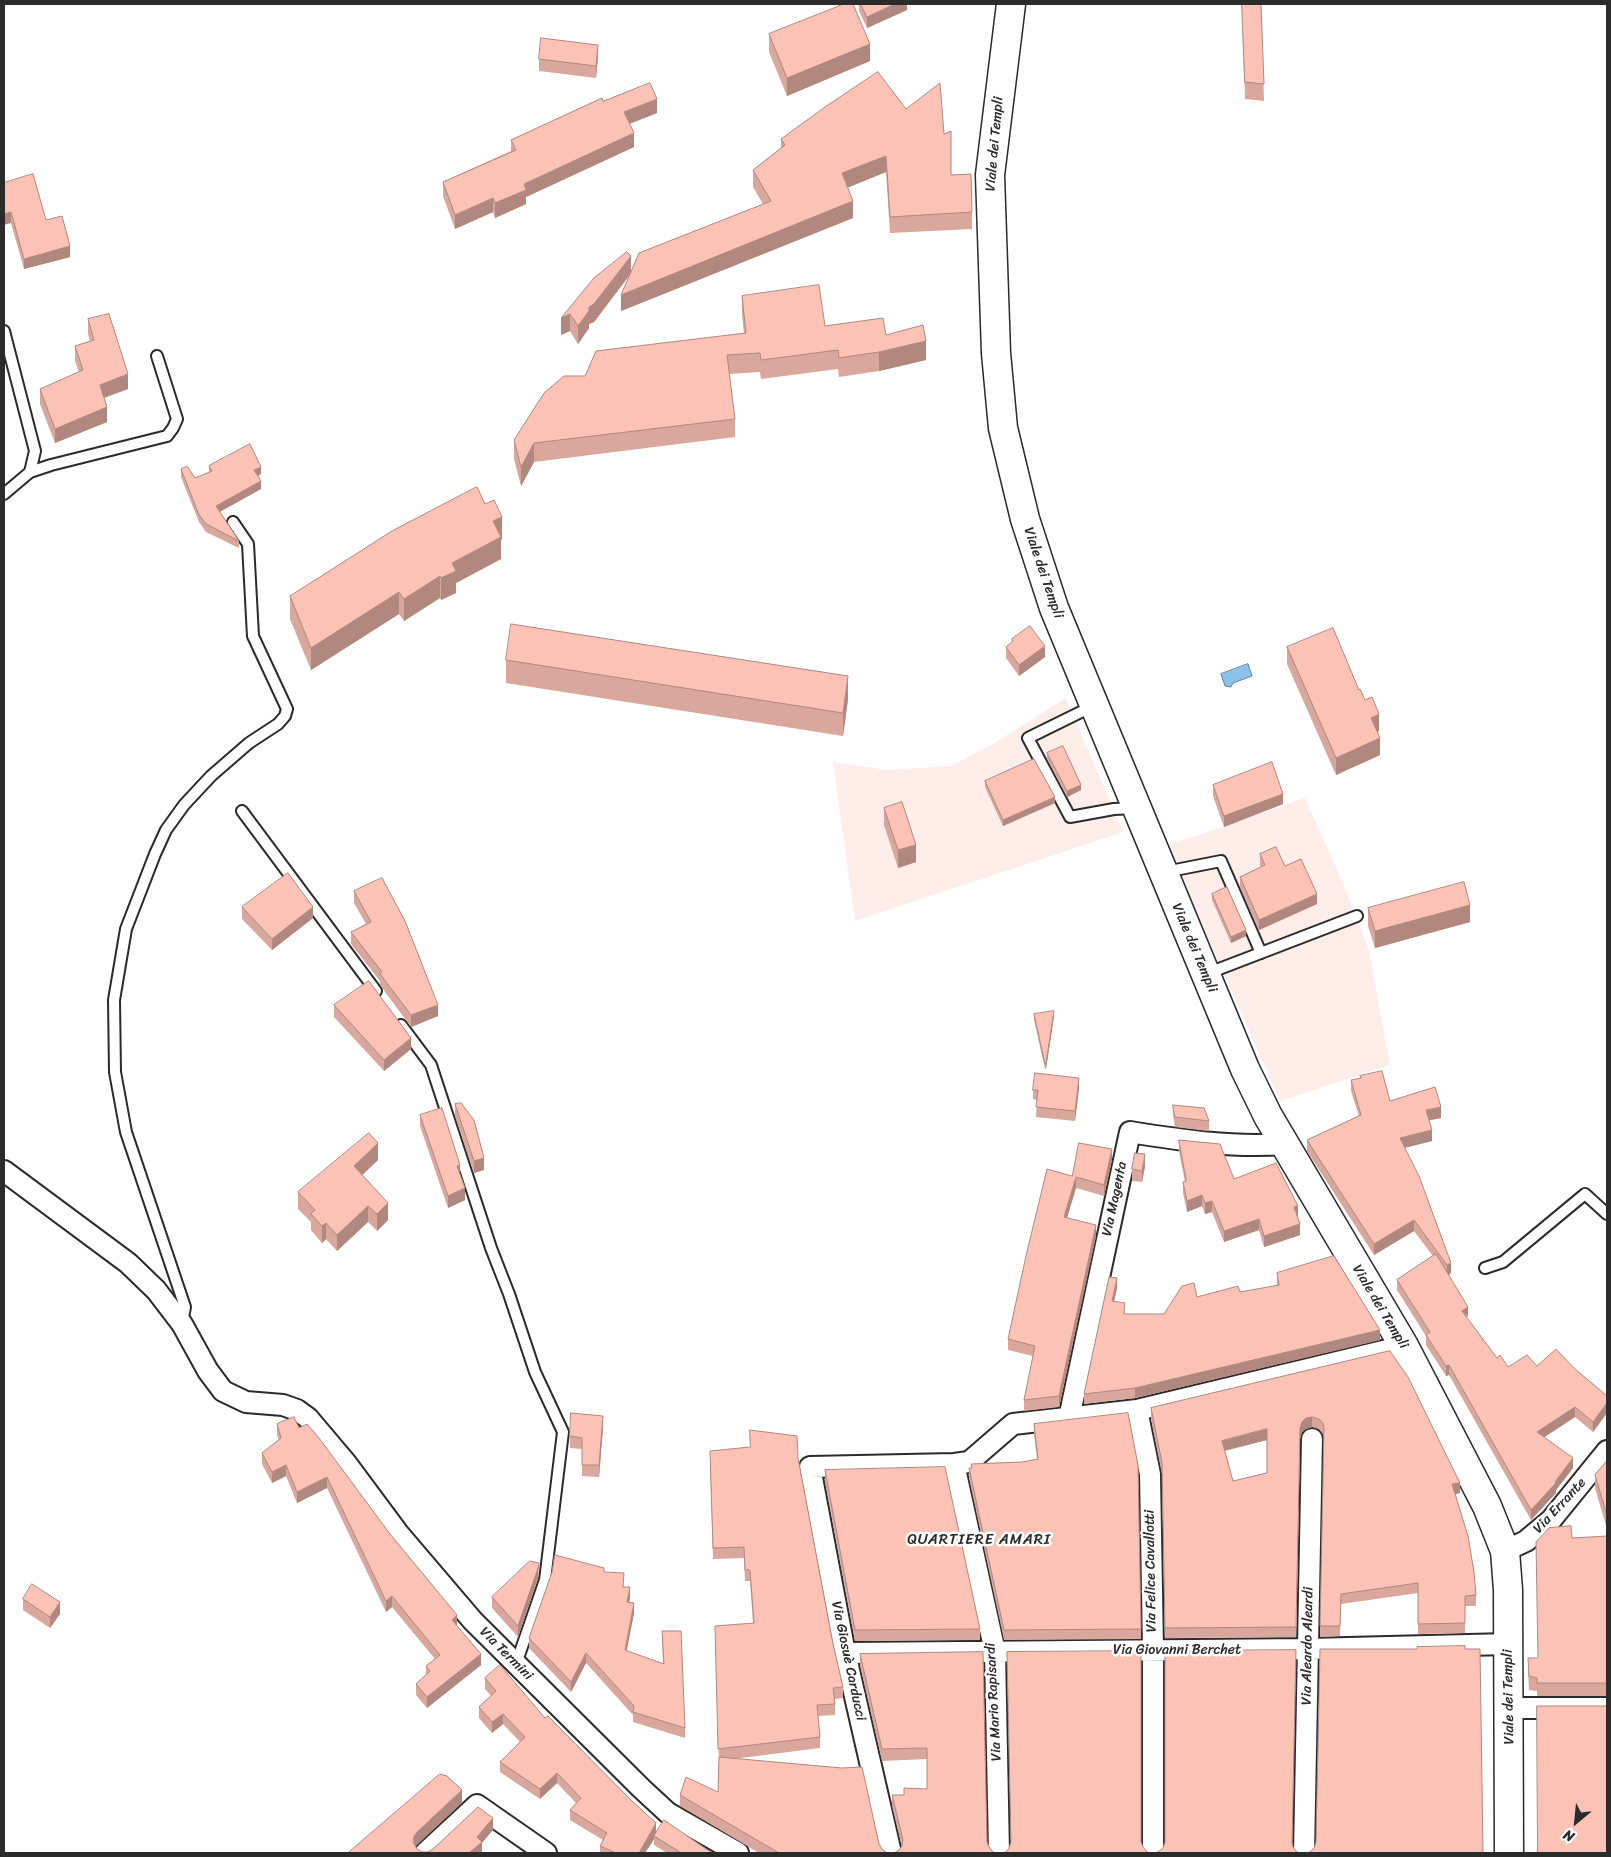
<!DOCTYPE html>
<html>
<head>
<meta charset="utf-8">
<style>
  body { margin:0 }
  #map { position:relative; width:1611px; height:1857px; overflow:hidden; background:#fff; font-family:Sriracha,sans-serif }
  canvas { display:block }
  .frame { position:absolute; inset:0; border:5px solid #2b2b2b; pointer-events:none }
  .north { position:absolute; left:1551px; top:1797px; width:50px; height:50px; -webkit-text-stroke:4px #fff; paint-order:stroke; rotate:208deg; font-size:14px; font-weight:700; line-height:20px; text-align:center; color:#2b2b2b }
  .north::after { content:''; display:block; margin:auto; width:18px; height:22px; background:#2b2b2b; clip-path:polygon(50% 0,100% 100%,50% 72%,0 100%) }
</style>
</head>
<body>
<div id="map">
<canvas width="1611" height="1857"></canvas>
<div class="frame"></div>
<div class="north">N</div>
</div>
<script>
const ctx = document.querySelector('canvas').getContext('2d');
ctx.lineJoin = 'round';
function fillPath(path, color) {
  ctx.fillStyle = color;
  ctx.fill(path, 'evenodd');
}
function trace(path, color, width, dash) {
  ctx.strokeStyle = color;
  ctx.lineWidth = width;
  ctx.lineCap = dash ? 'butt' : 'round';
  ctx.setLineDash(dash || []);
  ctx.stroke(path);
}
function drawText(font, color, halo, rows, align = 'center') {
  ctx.font = font + ' Sriracha,sans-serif';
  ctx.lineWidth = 5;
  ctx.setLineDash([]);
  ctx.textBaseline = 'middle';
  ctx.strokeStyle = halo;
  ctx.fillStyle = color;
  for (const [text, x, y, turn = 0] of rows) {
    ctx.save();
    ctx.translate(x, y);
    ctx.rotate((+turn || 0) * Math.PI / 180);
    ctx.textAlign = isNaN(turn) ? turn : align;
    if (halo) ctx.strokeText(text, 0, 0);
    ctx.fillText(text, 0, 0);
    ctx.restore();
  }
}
const built = new Path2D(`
  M1066,698L1123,832L855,921L833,762L887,770L951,766L991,745Z
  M1305,798L1344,885L1369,951L1390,1065L1280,1101L1167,845L1223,827Z`);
const water = new Path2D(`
  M1248,664L1252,676L1233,683L1231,687L1225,686L1221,674Z`);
const lane = new Path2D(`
  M4,331L35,451L30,472L4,494
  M30,472L51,465L167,436L173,428L177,419L157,356
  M1093,706L1028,738L1070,817L1114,809L1136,808
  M242,811L376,991
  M1165,872L1221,861L1261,953
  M1206,974L1357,916
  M401,1025L431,1065L491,1248L509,1294L535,1372L563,1432L545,1580L516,1664
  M1485,1268L1503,1262L1585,1194L1607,1214
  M182,1323L185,1307L126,1132L115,1072L114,1000L126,929L155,854L166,830L184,805L211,776L249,743L278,724L285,716L287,709L253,636L248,544L233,522`);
const street = new Path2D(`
  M4,1171L128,1263L156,1290L182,1324L208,1371L223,1391L246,1402L283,1405L297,1410L308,1418L346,1463L398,1533L473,1621L642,1789L668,1813L738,1853
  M1137,1410L1150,1474L1153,1650V1853
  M1069,1418L1130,1132C1181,1140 1232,1148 1284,1144
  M954,1464L995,1652L999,1853
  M1505,1551L1526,1541L1551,1520L1607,1451
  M845,1653L1308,1649L1508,1644
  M1510,1708H1607
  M425,1853L477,1805L546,1853
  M891,1853L845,1653L810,1467L954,1464L969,1462L1013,1424L1137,1410L1404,1346
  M1304,1853L1312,1439`);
const secondary = new Path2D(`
  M1011,4L990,175L996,353L1003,428L1025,519L1054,608L1245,1069L1268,1116L1404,1346L1487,1506L1505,1551L1508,1590L1509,1853`);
const wall = new Path2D(`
  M859,4H907V10L867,28L859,11Z
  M1242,4H1261L1264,101L1245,99Z
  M769,34L870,61L787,96L769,52Z
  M598,57L596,78L539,71V59Z
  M603,101L657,113L629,124L634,147L526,197V204L495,218L493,212L455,229L443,196V182L511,151V140Z
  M906,109L944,134L951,175L972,212V229L890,233L886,172L848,187L853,218L621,311L629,276L594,322L589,324V328L578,344L570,331L561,335V318L631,271L763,204L753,187V170L781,148V139Z
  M4,183L70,257L24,269L11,223Z
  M742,296L825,326L886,335L926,360L879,371L839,377L838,369L761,379L760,372L729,374L735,419V437L534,462L521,486L514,459V440L585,376L744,334L742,315Z
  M88,319L128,389L104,398L107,422L55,443L40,404V389L79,372L75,361V346L90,341L88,334Z
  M209,466L261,474L258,476L261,489L219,512L239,541V548L206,532L199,522L181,477V469L195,478L209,473Z
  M502,539L501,540V559L456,583V593L441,600L440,598L404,621L399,614L311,670L290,619V596Z
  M1012,639L1045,657L1019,676L1006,658V647L1012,643Z
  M1287,647L1359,690L1379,731L1378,732L1380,755L1336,775L1287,664Z
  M506,660L848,699L843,736L506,683Z
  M1047,753L1081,790L1067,797L1047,759Z
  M985,781L1055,803L1003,826L985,787Z
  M1213,785L1283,804L1224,827L1213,796Z
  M884,808L916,862L898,868L884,825Z
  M1260,854L1285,866L1317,904L1259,930L1240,887V877L1261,867L1260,865Z
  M354,891L438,1016L411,1027L380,985V981L351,944V932L366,924L354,903Z
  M1212,894L1246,936L1231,943L1212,900Z
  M242,907L313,918L272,950L242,919Z
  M1368,908L1470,922L1375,948L1368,926Z
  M334,1005L411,1049L384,1071L334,1017Z
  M1034,1014L1054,1016L1046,1069H1045L1034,1020Z
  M1360,1076L1390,1101L1441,1118L1429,1120L1432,1141L1404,1148L1451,1273L1449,1275L1467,1318L1497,1358L1508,1367L1537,1366L1575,1369L1607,1396V1413L1593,1432L1575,1417L1544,1437L1573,1468L1556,1490V1493L1531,1520L1449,1375L1446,1376L1426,1345V1336L1397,1290V1280L1433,1256L1414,1231L1374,1255L1307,1151V1140L1359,1116L1351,1091V1080L1360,1078Z
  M1079,1088L1075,1121L1036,1117L1037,1100L1033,1099V1090Z
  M455,1104L484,1170L474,1173L455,1116Z
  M1173,1105L1209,1121V1131L1175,1127L1173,1115Z
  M420,1115L460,1174L465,1200L448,1208L420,1126Z
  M1179,1140L1234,1179L1298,1217L1300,1235L1264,1247L1259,1230L1224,1242L1212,1212L1205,1214L1202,1206L1187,1212L1183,1193V1182H1185L1179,1151Z
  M378,1160L362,1175L388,1220L377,1231L368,1222L337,1251L326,1239L322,1243L311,1230V1222L298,1209V1192Z
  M1112,1160L1104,1196L1076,1188L1067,1217L1096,1236L1059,1407L1024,1411V1400L1033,1356L1008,1350V1339L1072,1176Z
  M1145,1166L1142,1182L1132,1181V1169Z
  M1277,1273L1380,1340L1135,1398L1084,1404V1394L1117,1288L1114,1301L1125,1314H1164L1197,1297L1240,1292L1277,1286Z
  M1390,1351L1460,1493L1455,1494L1476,1595V1606H1465V1633L1418,1634V1593L1341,1604L1340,1636L1320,1637L1324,1438L1323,1434L1319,1429L1312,1427L1306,1429L1302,1432L1300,1439L1296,1637L1165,1638L1162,1474L1151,1419V1408ZM1267,1440V1473L1233,1481L1225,1451Z
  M277,1424L299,1428L457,1626L481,1665L427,1708L416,1695V1684L426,1675V1666L435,1659L392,1607L386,1612L327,1488L297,1503L286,1476L272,1483L262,1464V1453L279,1440L277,1435Z
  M1034,1424L1138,1465L1141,1639L1004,1640L969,1478V1468H971V1464L1022,1462L1037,1459L1034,1434Z
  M603,1428L599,1477L582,1476V1449L570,1448V1436Z
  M798,1458L833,1644L843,1687V1698L835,1699V1715L818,1716L820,1737V1748L733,1759L879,1844L882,1849L887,1853H894L899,1850L902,1847L892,1806V1795H904L927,1789V1759L882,1761L860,1665V1654L983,1652L987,1842L989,1847L993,1852L998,1853H759L680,1806V1795L718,1792L719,1760L715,1637L753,1623L750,1581H745L744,1558L713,1559L710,1462Z
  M1607,1461V1529L1595,1488V1475Z
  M825,1470L980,1629V1640L855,1641L825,1481Z
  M1607,1536V1696H1537V1691L1529,1690L1528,1672L1538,1658L1572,1538Z
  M604,1572L624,1587L630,1597L629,1603L634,1613L626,1651L663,1664L662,1631L685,1728V1738L633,1722V1715L586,1663L571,1692L529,1648V1638Z
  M539,1573L538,1578L518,1637L492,1608V1597Z
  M23,1599L60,1614L50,1628L23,1610Z
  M485,1678L545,1718L656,1831L712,1853H667L654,1845V1839L645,1853H600V1846L603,1840L570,1820V1810L576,1803L557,1783L540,1799L500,1772V1762L520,1742L503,1724L492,1733L479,1718V1707L491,1696L485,1689Z`);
const shadedWall = new Path2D(`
  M895,4H907V10L867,28V17Z
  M870,44V61L787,96V78Z
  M598,45V57L596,78V66Z
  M657,99V113L624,126V112Z
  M634,133V147L526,197V204L495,218V203L524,184Z
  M886,156V172L842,190V173Z
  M493,198V212L455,229V215Z
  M853,201V218L621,311V295Z
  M11,212V223L4,225V214Z
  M70,246V257L24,269V259Z
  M631,256V273L594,322L589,324V328L578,344V326L589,307Z
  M570,314V331L561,335V318Z
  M926,341V360L879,371V352Z
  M128,374V389L100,399V385Z
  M107,407V422L55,443V429Z
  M534,443V462L521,486V467Z
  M261,467V474L254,478V470Z
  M261,481V489L216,514V506Z
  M502,517V539L501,540V559L456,583V593L441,600V578L452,563L493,521Z
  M440,576V598L404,621V599Z
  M399,592V614L311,670V648Z
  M1045,646V657L1019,676V665Z
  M848,676V699L843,736V713Z
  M1379,714V731L1371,735V718Z
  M1380,738V755L1336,775V758Z
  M1081,785V790L1067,797V791Z
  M1283,794V804L1224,827V816Z
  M1055,797V803L1003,826V820Z
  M916,845V862L898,868V850Z
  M1317,894V904L1259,930V920Z
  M1470,905V922L1375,948V931Z
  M313,907V918L272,950V939Z
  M1246,930V936L1231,943V937Z
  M438,1005V1016L411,1027V1015Z
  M1054,1011V1016L1046,1069V1063Z
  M411,1038V1049L384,1071V1060Z
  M1079,1078V1088L1075,1121V1111Z
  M1441,1107V1118L1426,1121V1110Z
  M1432,1130V1141L1400,1149V1138Z
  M378,1143V1160L354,1183V1166Z
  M1112,1149V1160L1104,1196V1185Z
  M1145,1154V1166L1142,1182V1171Z
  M484,1158V1170L474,1173V1161Z
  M460,1165V1176L457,1166Z
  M1076,1177V1188L1064,1228V1217Z
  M465,1188V1200L448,1208V1196Z
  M1202,1195V1206L1187,1212V1201Z
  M1212,1201V1212L1205,1214V1203Z
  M388,1203V1220L377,1231V1214Z
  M368,1206V1222L337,1251V1235Z
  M1298,1206V1217L1294,1207Z
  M1259,1219V1230L1224,1242V1231Z
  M1414,1220V1231L1374,1255V1244Z
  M326,1223V1239L322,1243V1226Z
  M1300,1224V1235L1264,1247V1236Z
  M1096,1225V1236L1059,1407V1396Z
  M1451,1263V1273L1447,1276V1265Z
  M1117,1278V1288L1112,1311V1301Z
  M1468,1307V1317L1462,1311Z
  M1380,1330V1340L1135,1398V1388Z
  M1449,1365V1375L1446,1376V1366Z
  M1607,1403V1413L1593,1432V1422Z
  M1575,1407V1417L1537,1442V1432Z
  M603,1416V1428L599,1477V1465Z
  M1312,1417V1427L1306,1429L1302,1432L1300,1439L1296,1637L1300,1428L1302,1422L1306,1418Z
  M1267,1429V1440L1222,1451V1441Z
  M1573,1458V1468L1556,1490V1493L1531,1520V1510Z
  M286,1465V1476L272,1483V1472Z
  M327,1477V1488L297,1503V1492Z
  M1460,1483V1493L1452,1495V1484Z
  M539,1563L538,1578L518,1637V1626Z
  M630,1587V1597L627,1612V1602Z
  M392,1596V1607L386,1612V1601Z
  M60,1602V1614L50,1628V1617Z
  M634,1603V1613L625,1660V1650Z
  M457,1615V1626L452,1620Z
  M586,1653V1663L571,1692V1682Z
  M481,1654V1665L427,1708V1697Z
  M503,1714V1724L492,1733V1722Z
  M557,1773V1783L540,1799V1789Z
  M462,1790V1803L417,1845L414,1849V1836L417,1832Z
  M493,1818V1830L482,1843V1853H469L477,1837Z
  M656,1823V1834L654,1836V1839L645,1853H639Z`);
const building = new Path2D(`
  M844,4H853L870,44L787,78L769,34Z
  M861,4H895L867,17Z
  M1242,4H1261L1264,84L1245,82Z
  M541,38L598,45L596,66L539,59Z
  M878,72L906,109L940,83L944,134L951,131V175L971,174L972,212L890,217L886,156L842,173L853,201L621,295L639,253L771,201L753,170L785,145L781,139L825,107Z
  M650,83L657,99L624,112L634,133L524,184L526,190L495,203L493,198L455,215L443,182L516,150L511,140L602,98L603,101Z
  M33,174L46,220L62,216L70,246L24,259L11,212L4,214V183Z
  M627,252L631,256L594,304L589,307V311L578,326L570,314L561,318L594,278Z
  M819,285L825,326L883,318L886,335L923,325L926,341L879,352L839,358L838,350L761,360L760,353L727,355L735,419L534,443L521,467L514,440L544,393L564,376H585L596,351L746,333L742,296Z
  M109,314L128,374L100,385L107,407L55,429L40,389L83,370L75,346L94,340L88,319Z
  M250,444L261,467L254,470L261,481L216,506L239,541L206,524L199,515L181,469L187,466L195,478L212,471L209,466Z
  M477,487L485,504L494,500L502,517L493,521L501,537L452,563L456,571L441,578L440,576L404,599L399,592L311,648L290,596L392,531Z
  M511,624L848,676L843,713L506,660Z
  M1030,626L1045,646L1019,665L1006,647L1013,641L1012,639Z
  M1333,628L1359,690L1360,689L1365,700L1372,697L1379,714L1371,718L1380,738L1336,758L1287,647Z
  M1063,746L1081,785L1067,791L1047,753Z
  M1034,759L1055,797L1003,820L985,781Z
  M1272,762L1283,794L1224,816L1213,785Z
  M902,802L916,845L898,850L884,808Z
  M1276,847L1285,866L1301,859L1317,894L1259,920L1240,877L1265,865L1260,854Z
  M288,873L313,907L272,939L242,907Z
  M382,878L405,921L438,1005L411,1015L380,974L382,972L351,932L371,922L354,891Z
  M1464,882L1470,905L1375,931L1368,908Z
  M1227,887L1246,930L1231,937L1212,894Z
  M369,981L411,1038L384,1060L334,1005Z
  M1054,1011L1046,1063L1045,1064L1034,1014Z
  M1382,1071L1390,1101L1435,1087L1441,1107L1426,1110L1432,1130L1400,1138L1419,1176L1451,1263L1447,1265L1414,1220L1374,1244L1307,1140L1361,1115L1351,1080L1361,1078L1360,1076Z
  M1035,1073L1079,1078L1075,1111L1036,1107L1038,1090H1033Z
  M461,1103L474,1120L484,1158L474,1161L455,1104Z
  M1173,1105L1204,1108L1209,1121L1175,1117Z
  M442,1108L460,1165L457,1166L465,1188L448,1196L420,1115Z
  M369,1133L378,1143L354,1166L388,1203L377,1214L368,1206L337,1235L326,1223L322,1226L311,1214L315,1210L298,1192Z
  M1179,1140L1220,1144L1234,1179L1276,1163L1298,1206L1294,1207L1300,1224L1264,1236L1259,1219L1224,1231L1212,1201L1205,1203L1202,1195L1187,1201L1183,1182L1186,1181Z
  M1079,1143L1112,1149L1104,1185L1076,1177L1064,1217L1096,1225L1059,1396L1024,1400L1035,1346L1008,1339L1026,1256L1047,1169L1072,1176Z
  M1135,1153L1145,1154L1142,1171L1132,1169Z
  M1436,1254L1468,1307L1462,1311L1497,1358L1500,1355L1508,1367L1527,1355L1537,1366L1556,1349L1575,1369L1607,1396V1403L1593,1422L1575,1407L1537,1432L1573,1458L1555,1482L1556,1483L1531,1510L1449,1365L1446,1366L1426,1335L1430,1332L1397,1280Z
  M1334,1256L1380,1330L1135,1388L1084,1394L1109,1277L1117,1278L1112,1301L1125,1303L1124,1314H1164L1182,1286L1194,1283L1197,1297L1238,1286L1240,1292L1279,1285L1277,1273Z
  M1390,1351L1408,1377L1460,1483L1452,1484L1468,1536L1474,1572L1476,1595L1465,1596V1623L1418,1624V1583L1341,1594L1340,1626H1320L1324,1429L1323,1423L1319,1419L1312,1417L1306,1418L1302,1422L1300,1428L1296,1627L1165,1628L1162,1463L1151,1408ZM1267,1429V1473L1233,1481L1222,1441Z
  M571,1413L603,1416L599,1465H582V1438L570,1436Z
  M1128,1413L1138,1465L1141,1629L1004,1630L969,1468H972L971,1464L1022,1462L1038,1459L1034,1424Z
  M294,1417L299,1428L307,1424L319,1438L390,1534L457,1615L452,1620L481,1654L427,1697L416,1684L430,1671L426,1666L440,1655L392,1596L386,1601L327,1477L297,1492L286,1465L272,1472L262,1453L281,1438L277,1424Z
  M750,1430L797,1436L798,1458L833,1644L843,1687L833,1688L835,1704L817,1705L820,1737L718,1749L715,1626L754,1623L750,1570H745L744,1547L713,1548L710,1451L750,1447Z
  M1607,1461V1515L1595,1475Z
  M945,1467L980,1629L855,1630L825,1470Z
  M1571,1526L1572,1538L1607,1536V1683H1537V1678L1529,1676L1528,1658H1538L1536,1542L1549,1528Z
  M555,1555L604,1568V1572L624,1573L623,1587H630L627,1602L634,1603L625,1650L664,1664L662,1631H681L685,1728L633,1712L634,1706L586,1653L571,1682L529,1638L552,1572Z
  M530,1561L539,1563L538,1568L518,1626L492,1597Z
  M32,1584L60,1602L50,1617L23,1599Z
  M1465,1646V1649H1480L1483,1853H1305L1310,1852L1314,1848L1316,1842L1320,1649H1417V1647Z
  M1296,1650L1292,1842L1293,1847L1297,1852L1303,1853H1155L1158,1852L1163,1848L1165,1842V1651Z
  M1141,1651V1842L1143,1847L1147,1852L1152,1853H1001L1006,1852L1009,1848L1011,1842L1007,1652Z
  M983,1652L987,1842L989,1847L993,1852L998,1853H779L680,1795L686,1777L718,1792L719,1757L842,1768L862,1767L879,1844L882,1849L887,1853H894L899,1850L902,1846L903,1840L892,1795H904V1788L927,1789V1748L882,1749L860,1654Z
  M500,1665L545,1718L548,1716L632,1801L656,1823L639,1853H616L600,1846L607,1833L570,1810L581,1798L557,1773L540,1789L500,1762L525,1737L503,1714L492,1722L479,1707L496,1691L485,1678Z
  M1537,1706H1607V1853H1538Z
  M440,1774L447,1776L462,1790L417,1832L414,1836L413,1842L417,1849L422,1852H428L433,1849L478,1807L493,1818L477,1837L482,1842L469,1853H348Z
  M664,1820L712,1853H679L680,1852L654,1836Z`);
const streetNames = [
  ["Viale dei Templi",995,144,-85],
  ["Viale dei Templi",1043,573,71],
  ["Viale dei Templi",1194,948,67],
  ["Via Magenta",1115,1199,-78],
  ["Viale dei Templi",1380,1307,59],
  ["Via Errante",1560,1506,-47],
  ["Via Felice Cavallotti",1151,1571,-91],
  ["Via Aleardo Aleardi",1308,1646,-89],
  ["Via Giovanni Berchet",1177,1650],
  ["Via Termini",506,1654,45],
  ["Via Giosuè Carducci",848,1661,78],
  ["Viale dei Templi",1509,1697,-91],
  ["Via Mario Rapisardi",994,1702,-93]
];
const neighbourhoodNames = [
  ["QUARTIERE AMARI",979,1540]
];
fillPath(built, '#feede9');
fillPath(water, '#8cc1ea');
trace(water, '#65859e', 1);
trace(lane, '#2b2b2b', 14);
trace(street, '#2b2b2b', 24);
trace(secondary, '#2b2b2b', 31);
trace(lane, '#fff', 10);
trace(street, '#fff', 20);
trace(secondary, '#fff', 28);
fillPath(wall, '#d9a79c');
fillPath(shadedWall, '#b0887f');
fillPath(building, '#fcc2b5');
trace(building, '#b0887f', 1);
drawText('14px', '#2b2b2b', '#fff', streetNames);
ctx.letterSpacing = '1px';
drawText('15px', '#2b2b2b', '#fff', neighbourhoodNames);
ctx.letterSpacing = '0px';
</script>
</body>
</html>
